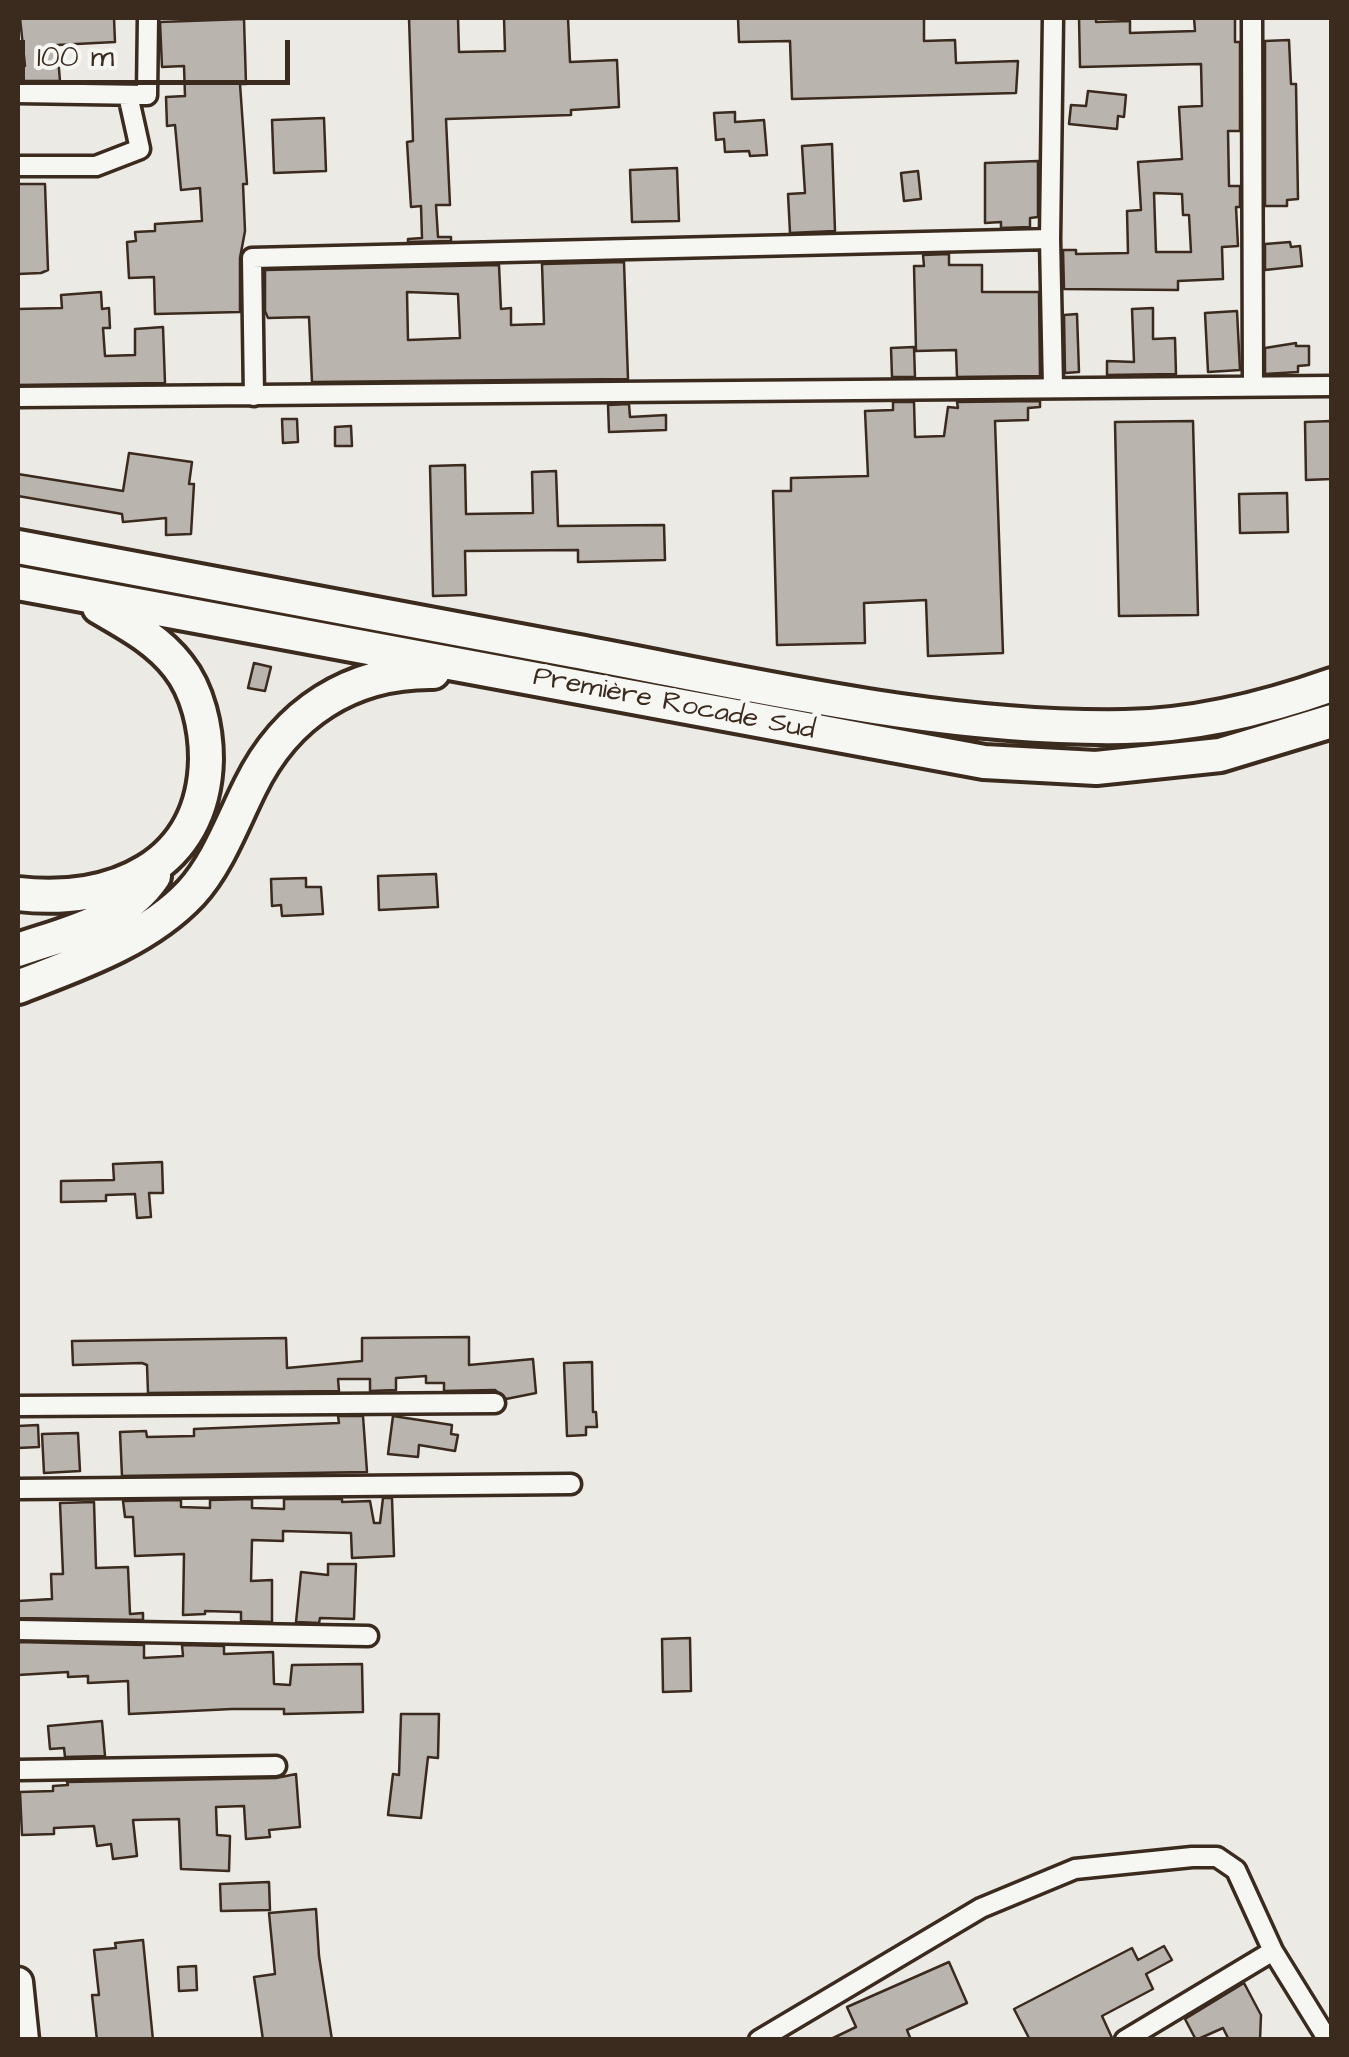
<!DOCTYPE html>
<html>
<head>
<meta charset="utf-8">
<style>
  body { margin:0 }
  #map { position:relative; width:1349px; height:2057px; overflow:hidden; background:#ebeae5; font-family:"Architects Daughter",sans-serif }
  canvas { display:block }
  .frame { position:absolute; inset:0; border:20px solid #3b2a1e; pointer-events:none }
  .scale { position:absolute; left:20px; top:40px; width:270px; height:45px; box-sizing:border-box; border:5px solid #3b2a1e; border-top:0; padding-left:12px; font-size:30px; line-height:35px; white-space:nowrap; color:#3b2a1e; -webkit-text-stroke:8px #f6f6f2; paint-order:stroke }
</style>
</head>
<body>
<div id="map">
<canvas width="1349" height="2057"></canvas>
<div class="frame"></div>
<div class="scale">100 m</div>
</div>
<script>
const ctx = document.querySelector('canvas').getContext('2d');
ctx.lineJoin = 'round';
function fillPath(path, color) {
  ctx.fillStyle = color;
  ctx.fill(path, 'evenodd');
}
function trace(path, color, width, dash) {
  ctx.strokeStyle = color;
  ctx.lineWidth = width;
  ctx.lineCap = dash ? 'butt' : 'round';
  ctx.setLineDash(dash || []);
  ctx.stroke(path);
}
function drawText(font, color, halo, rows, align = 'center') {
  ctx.font = font + ' "Architects Daughter",sans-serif';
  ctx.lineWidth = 9;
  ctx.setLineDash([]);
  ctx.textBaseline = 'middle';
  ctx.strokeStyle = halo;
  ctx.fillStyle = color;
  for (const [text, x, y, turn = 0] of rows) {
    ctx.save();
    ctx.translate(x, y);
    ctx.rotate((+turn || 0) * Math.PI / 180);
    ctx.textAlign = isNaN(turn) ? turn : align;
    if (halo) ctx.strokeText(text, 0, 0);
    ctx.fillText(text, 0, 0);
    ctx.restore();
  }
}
const building = new Path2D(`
  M20,18H114L115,42L57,45L60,81H18V67L25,66Z
  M409,18H458L459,52L505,51L504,18H568L570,62L617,60L619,107L571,110V115L446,119L450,205H436L438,237H451V241L408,242V239L422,238L421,206L411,207L407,142L413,141Z
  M738,18H924V41L955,40L956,63L1018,61L1016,93L792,99L790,41L739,42Z
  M1079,18H1096V22L1130,21V33L1195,31L1194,18H1235V42H1240V131H1228L1229,186H1240V207H1236L1238,246L1222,247L1223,279L1178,281V290L1064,289L1063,250H1076V254L1128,253L1127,211L1141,210L1138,162L1182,159L1179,107L1202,106L1201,64L1080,67ZM1154,193L1182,194L1183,215H1189L1191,252H1156Z
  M244,19L246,84H240L247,184H243L245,231L240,258V312L155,314L154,277L129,278L127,242L136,241L135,232L155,231V224L202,221L200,188L181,190L175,125L167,126L166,97L185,96L184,66L162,67L160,22Z
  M1289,40L1291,84H1296L1298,199L1287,200V206H1265V41Z
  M1088,91L1126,95L1124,117L1118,116L1117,129L1069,124L1071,105L1086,106Z
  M735,112V122L764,120L767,155L750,156L749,151L725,152L724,139L716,140L714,113Z
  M324,118L326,171L274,173L272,120Z
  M832,144L835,231L790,233L788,194L805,193L802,146Z
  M1038,161V217L1030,218V227L1001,228V222L985,223V163Z
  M677,168L679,221L632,222L630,170Z
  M918,171L921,199L904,201L901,173Z
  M18,184H45L48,270L41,273L18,274Z
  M1290,242L1291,247L1300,246L1302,266L1265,270V244Z
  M949,254V265H982V292H1039L1040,376L957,377L956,350L916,351L914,266H924L923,255Z
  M624,262L628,379L312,382L309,317L268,318L265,311V270L499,265L501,309L511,308V325L544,324L542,264ZM407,292L458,294L460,338L408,340Z
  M101,292L102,309L109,308L110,328H103L105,356L135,355V329L163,327L165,383L18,385V309L62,308L61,295Z
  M1153,308V339L1175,338L1176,374L1107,375V361L1134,362L1132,309Z
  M1237,311L1240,370L1208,372L1205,313Z
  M1077,314L1079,372L1065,373L1064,315Z
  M1296,343V346H1309V365L1298,366V372L1265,374V348Z
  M914,347L915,377H892L891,348Z
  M1040,401V407L1028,408V420L995,421L1003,653L928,656L926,600L864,603L865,643L777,645L773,491H791V478L868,476L865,411L893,410V402H914L915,437L944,436L948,407L958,408L957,402Z
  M629,404L630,417L666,415V430L609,432L608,405Z
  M282,419H297L298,442L283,443Z
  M1193,421L1198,615L1119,616L1115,422Z
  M1331,421L1332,479L1306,480L1305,422Z
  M351,426L352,446H335V427Z
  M129,453L192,462L189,484H194L191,534L166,535V518L123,522L122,514L18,496V474L123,491Z
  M465,465L466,514L533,513L532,472L556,471L558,526L664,525L665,560L578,562V550L465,551L466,595L433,596L430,466Z
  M1287,493L1288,532L1240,533L1239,494Z
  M254,663L271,667L265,691L248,688Z
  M436,874L438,907L379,910L378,876Z
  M306,878V887H321L323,914L282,916L281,905L272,906L271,879Z
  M162,1162L163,1193H149L151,1217L137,1218L135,1194L106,1195V1201L61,1202V1181L114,1180L113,1164Z
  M469,1337V1365L533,1359L536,1393L506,1399L495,1390L444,1391V1383H426V1376L396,1378V1390L370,1391V1379H338L339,1391L148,1393L147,1365L142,1363L73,1365L72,1341L286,1338L287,1368L362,1361V1338Z
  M592,1362L593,1412H596L597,1427H586V1435L567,1436L564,1363Z
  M338,1416H363L367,1472L122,1476L120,1432L146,1431L147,1437L194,1436V1429L339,1423Z
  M393,1416L452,1425L451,1434L458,1435L455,1451L419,1445L418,1457L388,1454Z
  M38,1425L39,1447L18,1448V1426Z
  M78,1433L80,1471L44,1473L42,1434Z
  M383,1498H392L394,1556L352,1558L351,1533L283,1531V1541L252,1540L251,1581L272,1580V1622L241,1621V1612L205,1611V1614L183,1615L184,1554L135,1556L133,1517H125L123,1501L181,1500V1507L210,1508V1500L252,1499V1508L284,1509V1499H342V1502L370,1501L374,1523H380Z
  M94,1502L96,1568L128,1567L130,1614L143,1613V1620L18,1618V1601L52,1599L51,1574H63L60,1503Z
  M328,1564H356L354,1619L320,1618L319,1623L296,1622L301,1572L328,1575Z
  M690,1638L691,1691L663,1692L662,1639Z
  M18,1642L144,1645V1658L183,1656L182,1645L224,1646V1654L273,1652L274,1684L290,1685L292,1665L362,1664L363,1712L284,1714V1709H232L129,1714L128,1681L88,1683V1676L68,1677V1672L18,1675Z
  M401,1714H439L438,1758L428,1757L421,1818L388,1815L393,1774L399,1775Z
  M102,1721L105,1756L65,1757L64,1748L50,1749L48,1726Z
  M296,1774L300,1827L269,1830L270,1837L246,1839L244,1806L216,1807L217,1835L230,1836L229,1871L181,1869L179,1819L133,1820L137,1856L113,1859L111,1844L97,1846L94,1826L54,1828V1834L22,1835L20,1792L53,1791V1786L68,1785L67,1782L276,1778Z
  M269,1882L270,1910L221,1911L220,1884Z
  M316,1909L319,1956L332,2040H263L254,1977L275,1974L269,1913Z
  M143,1940L153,2040H97L92,1995H99L94,1950L116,1948L115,1943Z
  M1164,1946L1172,1960L1146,1974L1153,1989L1102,2016L1113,2040H1030L1014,2009L1132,1948L1138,1960Z
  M949,1962L967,2003L907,2030L911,2040H829L856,2027L847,2007Z
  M196,1966L197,1990L179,1991L178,1967Z
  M1244,1983L1261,2015L1260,2040H1229L1223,2028L1196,2040L1185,2019Z`);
const street = new Path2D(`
  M1252,18L1253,386
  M18,93L147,95L148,18
  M18,166H96L140,149L128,95
  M1053,387L1050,239L1053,18
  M254,396L252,258L1050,239
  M18,397L1332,386
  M18,1406L495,1403
  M18,1489L571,1484
  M18,1630L368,1636
  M18,1770L276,1766
  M759,2040L981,1908L1075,1869L1192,1857H1217L1236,1870L1273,1951L1328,2040
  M1125,2040L1273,1951`);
const primary = new Path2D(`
  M18,1982L24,2040`);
const highway = new Path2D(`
  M18,547C203,581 388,616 573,651C755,685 940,730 1125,727C1195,726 1267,708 1332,685
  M18,583L984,762L1096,768L1220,755L1332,721
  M18,894C112,905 204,867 206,759C206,728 198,691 178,666C157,639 128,624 99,607
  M18,950C67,933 123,922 154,876
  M18,987C77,964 146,941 191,893C217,865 233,821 250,787C286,713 351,671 433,672`);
const streetNames = [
  ["Première Rocade Sud",674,705,11]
];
fillPath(building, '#bab4ae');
trace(building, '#3b2a1e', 2.5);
trace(street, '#3b2a1e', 25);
trace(primary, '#3b2a1e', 35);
trace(highway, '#3b2a1e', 40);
trace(street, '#f6f6f2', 18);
trace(primary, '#f6f6f2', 28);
trace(highway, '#f6f6f2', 32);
drawText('28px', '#3b2a1e', '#f6f6f2', streetNames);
</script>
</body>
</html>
